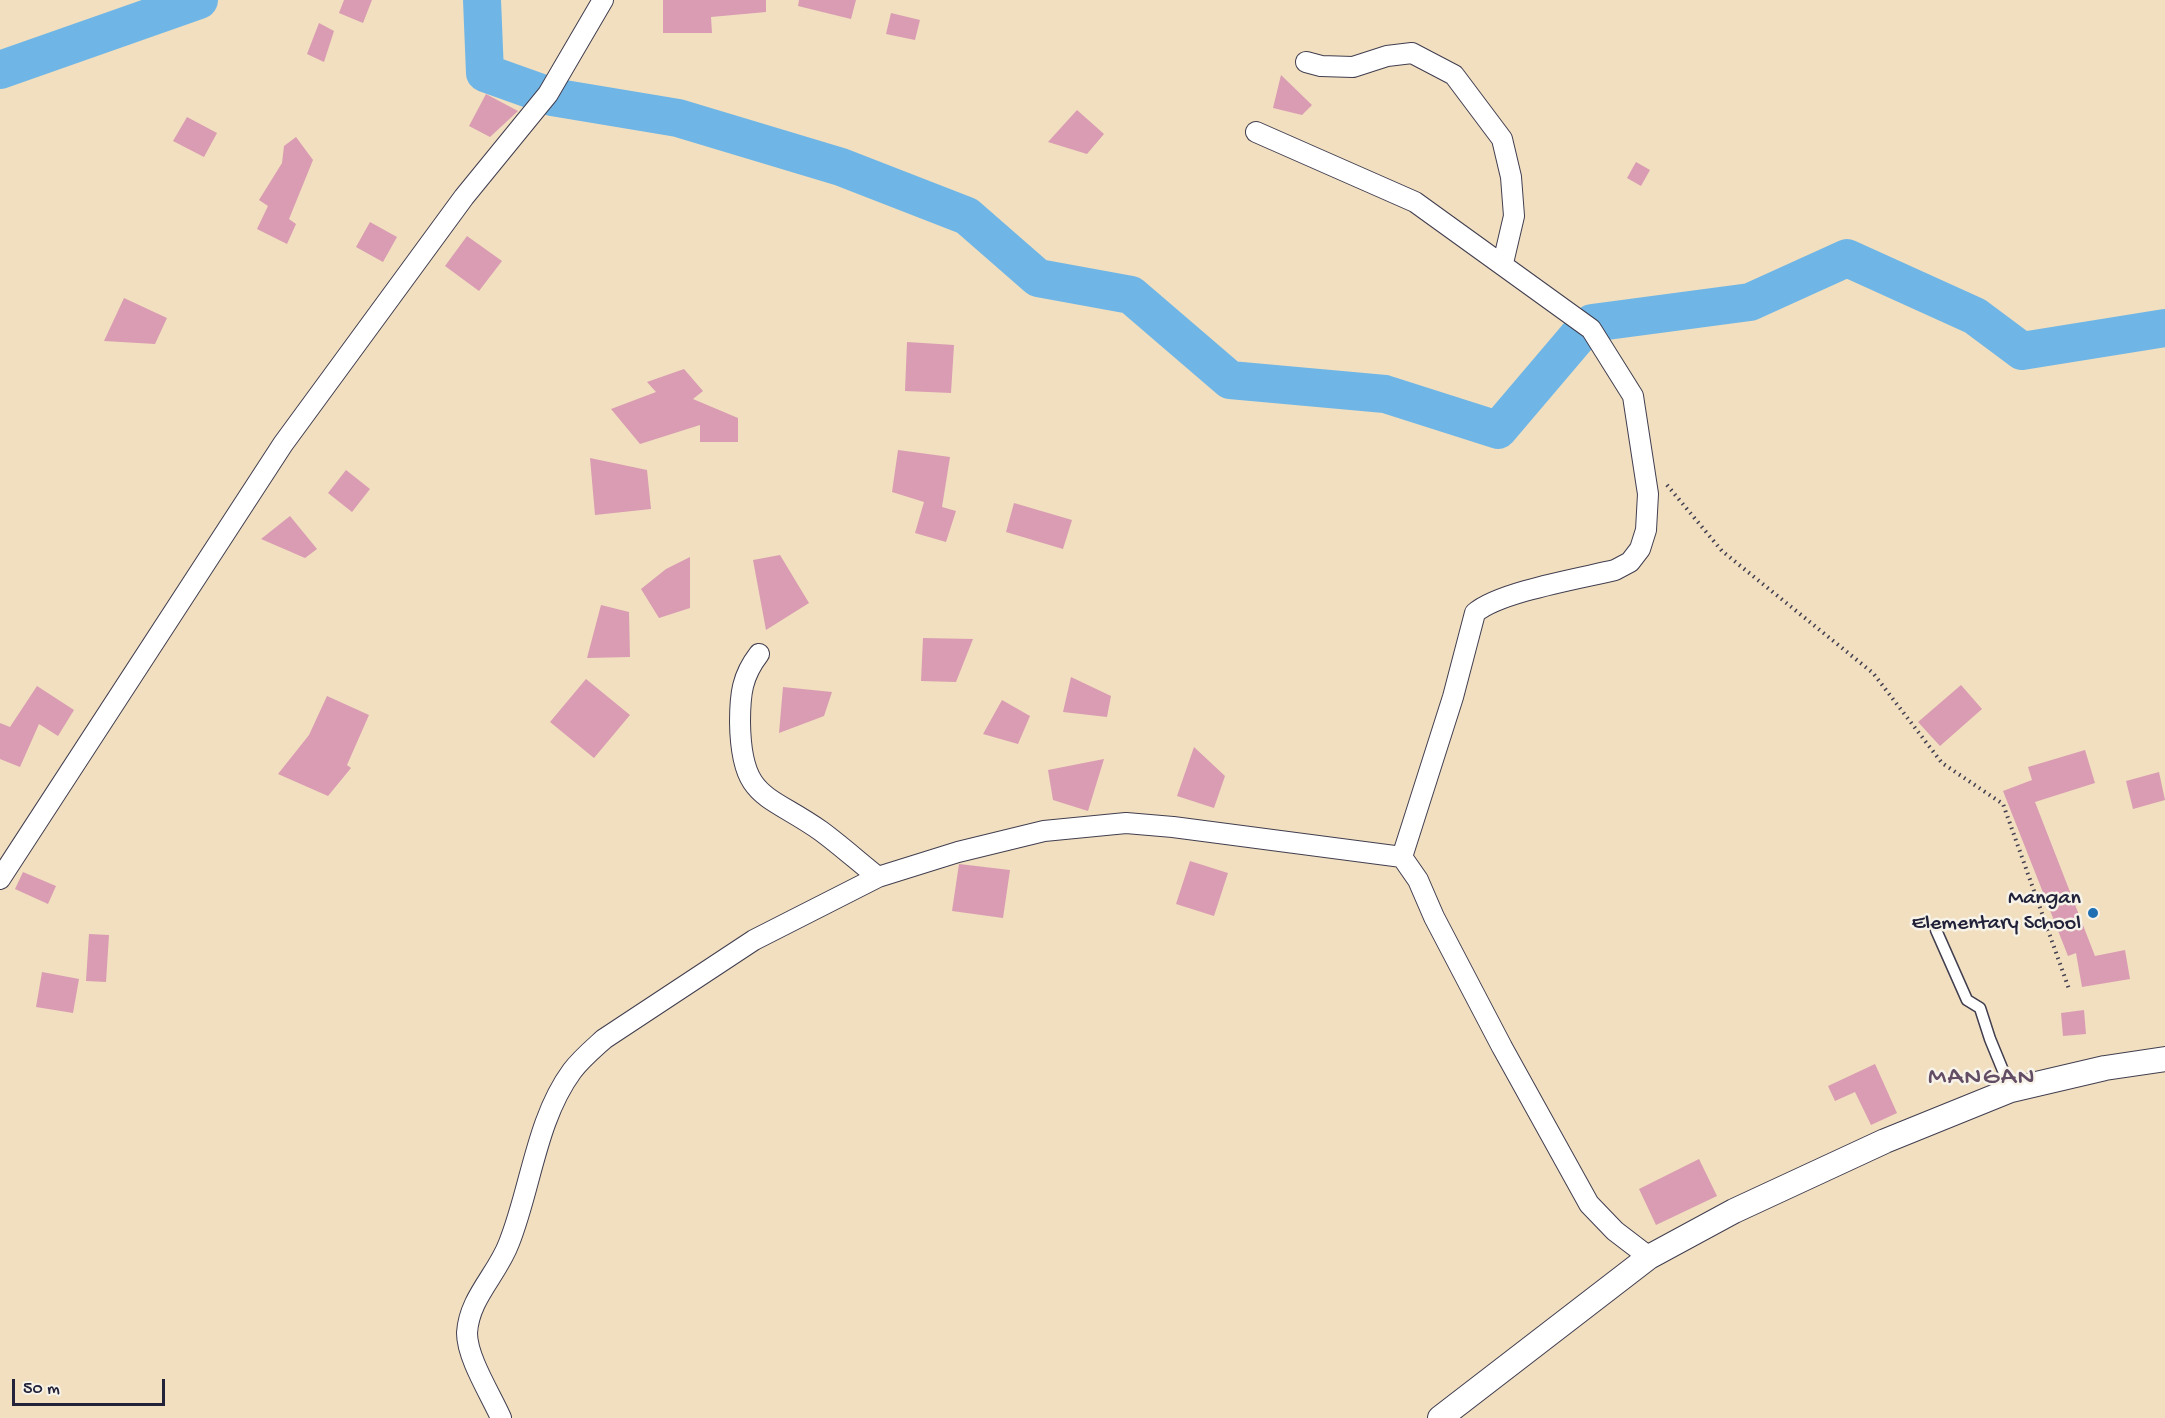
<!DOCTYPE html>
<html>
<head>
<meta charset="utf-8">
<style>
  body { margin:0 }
  #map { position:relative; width:2165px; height:1418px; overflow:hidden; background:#f1dfc0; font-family:"Gochi Hand",sans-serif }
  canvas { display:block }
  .scale { position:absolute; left:12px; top:1379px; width:153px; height:27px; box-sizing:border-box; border:3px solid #22223b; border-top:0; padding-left:8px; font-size:18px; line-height:21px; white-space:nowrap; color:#22223b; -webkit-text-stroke:4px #f7f3e8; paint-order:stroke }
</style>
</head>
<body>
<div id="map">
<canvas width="2165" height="1418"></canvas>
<div class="scale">50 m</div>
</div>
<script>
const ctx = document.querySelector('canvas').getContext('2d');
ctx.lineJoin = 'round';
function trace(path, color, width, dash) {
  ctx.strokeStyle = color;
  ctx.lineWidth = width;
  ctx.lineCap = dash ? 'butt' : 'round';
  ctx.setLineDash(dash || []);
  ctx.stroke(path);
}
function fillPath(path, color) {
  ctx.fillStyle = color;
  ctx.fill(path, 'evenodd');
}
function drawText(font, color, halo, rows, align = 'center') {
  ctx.font = font + ' "Gochi Hand",sans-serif';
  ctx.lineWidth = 5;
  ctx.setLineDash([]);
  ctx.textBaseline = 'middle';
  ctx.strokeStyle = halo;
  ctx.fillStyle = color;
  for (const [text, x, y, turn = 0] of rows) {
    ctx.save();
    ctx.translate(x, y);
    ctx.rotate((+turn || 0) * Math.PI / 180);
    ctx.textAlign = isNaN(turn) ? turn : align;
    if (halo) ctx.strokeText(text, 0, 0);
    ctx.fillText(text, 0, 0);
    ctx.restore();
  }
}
const river = new Path2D(`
  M482,0L485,73L541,93
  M0,70L199,0
  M552,97L678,118L841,167L967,216L1038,278L1131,295L1230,380L1385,394L1498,430L1583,330
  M1592,323L1750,302L1847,258L1975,316L2022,351L2165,328`);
const building = new Path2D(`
  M344,0H372L363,23L339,13Z
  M663,0H766V12L711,17L712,33H663Z
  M799,0H856L851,19L798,6Z
  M891,13L920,20L915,40L886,34Z
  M319,23L334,31L324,62L307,54Z
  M1281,75L1312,105L1302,115L1273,108Z
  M486,94L518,111L490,137L469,126Z
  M1077,110L1104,134L1087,154L1048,142Z
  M187,117L217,133L204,157L173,141Z
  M296,137L313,160L289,219L296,224L287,244L257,229L268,206L259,200L282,163L284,146Z
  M1636,162L1650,170L1641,186L1627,178Z
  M370,222L397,237L383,262L356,247Z
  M467,236L502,261L479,291L445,266Z
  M124,298L167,318L155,344L104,341Z
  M907,342L954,345L951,393L905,391Z
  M684,369L703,391L693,399L738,418V442H700V425L640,444L611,409L656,392L647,382Z
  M898,450L950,457L942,507L956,511L946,542L915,533L924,502L892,492Z
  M590,458L647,470L651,509L595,515Z
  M346,470L370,489L352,512L328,493Z
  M1014,503L1072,520L1063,549L1006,532Z
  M290,516L317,549L305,558L261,539Z
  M780,555L809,603L766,630L753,560Z
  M690,557V608L659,618L641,589L666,569Z
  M601,605L629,612L630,657L587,658Z
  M923,638L973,639L956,682L921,681Z
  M1071,677L1111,696L1107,717L1063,712Z
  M586,679L630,715L594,758L550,722Z
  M1961,685L1982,709L1940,746L1918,722Z
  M37,686L74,710L58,736L39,724L20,767L0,759V723L10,727Z
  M783,687L832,692L824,716L779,733Z
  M327,696L369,715L347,765L351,768L328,796L278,774L309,735Z
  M1002,700L1030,716L1018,744L983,734Z
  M1194,747L1225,776L1214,808L1177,796Z
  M2085,750L2095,783L2035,802L2095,956L2125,950L2130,979L2082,987L2076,953L2068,956L2003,791L2032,780L2028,767Z
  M1104,759L1088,811L1053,800L1048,770Z
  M2159,772L2165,800L2133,809L2126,781Z
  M1190,861L1228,873L1214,916L1176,904Z
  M959,864L1010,870L1003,918L952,911Z
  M23,872L56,886L48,904L15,889Z
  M89,934L109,935L106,982L86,981Z
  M42,972L79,979L73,1013L36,1007Z
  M2084,1010L2086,1034L2063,1036L2061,1013Z
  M1875,1064L1897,1113L1871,1125L1855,1092L1835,1101L1828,1086Z
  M1699,1159L1717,1196L1656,1225L1639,1189Z`);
const path = new Path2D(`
  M1667,485L1722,551L1873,673L1942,763L2003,804L2069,989`);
const service = new Path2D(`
  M1936,930L1967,1000L1980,1008L1990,1039L2011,1090`);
const minor = new Path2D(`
  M1306,62L1321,66L1353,67L1387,56L1412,53L1454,75L1502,139L1511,177L1514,216L1503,263
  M1256,132L1415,202L1591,329L1633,396L1648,494L1646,530L1640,549L1630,562L1615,570C1582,578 1498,592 1475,613L1453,697L1402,857
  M759,654C742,676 740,694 740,722C741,800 767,793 821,831C840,845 859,862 878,877
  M0,879L283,444L464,197L548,94L603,0
  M501,1418C491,1395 467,1358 467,1333C469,1298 497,1275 509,1243C531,1188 536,1120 572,1071C581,1059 593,1049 604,1039L754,940L878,877L958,852L1044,831L1126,823L1173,827L1402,857L1418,880L1434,917L1502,1047L1589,1204L1615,1231L1649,1257`);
const tertiary = new Path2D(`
  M1440,1418L1649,1257L1734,1211L1885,1141L2011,1090L2105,1068L2165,1059`);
const markers = [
  [2093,913,6,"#1f6fb2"]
];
const poiNames = [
  ["Mangan",2081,900],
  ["Elementary School",2081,925]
];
const quarterNames = [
  ["MANGAN",1982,1079]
];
trace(river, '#6fb6e6', 38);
fillPath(building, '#d99cb2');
trace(service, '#413e4f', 13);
trace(minor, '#413e4f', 22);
trace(tertiary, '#413e4f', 26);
trace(path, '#413e4f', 4, [1.5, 4.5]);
trace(service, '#fff', 10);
trace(minor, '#fff', 20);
trace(tertiary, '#fff', 24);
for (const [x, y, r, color] of markers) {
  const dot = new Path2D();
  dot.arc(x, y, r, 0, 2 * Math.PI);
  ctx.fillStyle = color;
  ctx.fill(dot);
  trace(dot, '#f7f3e8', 2);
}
drawText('22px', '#22223b', '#f7f3e8', poiNames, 'right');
ctx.letterSpacing = '1.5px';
drawText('26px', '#624d65', '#f7f3e8', quarterNames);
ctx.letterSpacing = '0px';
</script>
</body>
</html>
